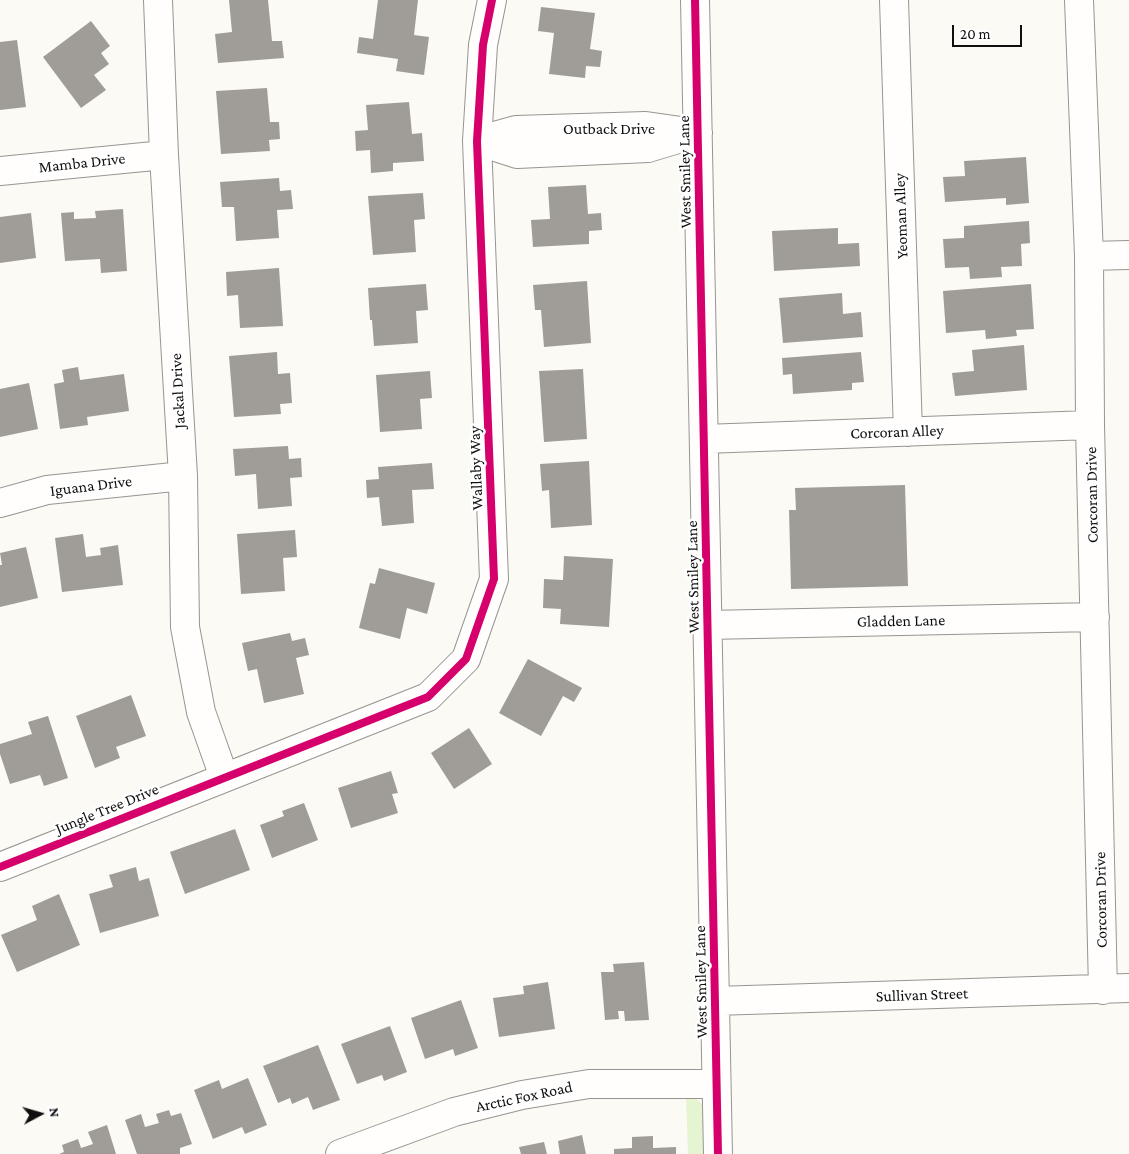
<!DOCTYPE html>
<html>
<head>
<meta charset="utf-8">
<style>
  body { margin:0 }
  #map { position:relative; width:1129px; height:1154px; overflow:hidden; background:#fcfaf4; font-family:"Crimson Pro",serif }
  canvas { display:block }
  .north { position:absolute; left:15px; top:1089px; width:50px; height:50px; -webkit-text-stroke:4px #fff; paint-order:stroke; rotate:84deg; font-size:14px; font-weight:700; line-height:20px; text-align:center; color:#0f0f0f }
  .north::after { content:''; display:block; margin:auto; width:18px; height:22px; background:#0f0f0f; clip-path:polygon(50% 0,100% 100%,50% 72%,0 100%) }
  .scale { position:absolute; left:952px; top:25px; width:70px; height:22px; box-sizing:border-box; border:2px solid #0f0f0f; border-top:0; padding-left:6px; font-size:15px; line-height:18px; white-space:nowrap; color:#0f0f0f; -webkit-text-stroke:4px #fff; paint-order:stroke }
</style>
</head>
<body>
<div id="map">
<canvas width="1129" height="1154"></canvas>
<div class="north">N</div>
<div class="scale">20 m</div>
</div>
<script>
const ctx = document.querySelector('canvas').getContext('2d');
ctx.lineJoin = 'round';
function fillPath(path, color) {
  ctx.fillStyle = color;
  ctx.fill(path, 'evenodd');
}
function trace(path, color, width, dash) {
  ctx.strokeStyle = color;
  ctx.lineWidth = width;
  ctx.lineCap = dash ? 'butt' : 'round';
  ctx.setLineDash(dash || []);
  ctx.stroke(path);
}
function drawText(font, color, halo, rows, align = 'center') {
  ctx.font = font + ' "Crimson Pro",serif';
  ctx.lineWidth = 5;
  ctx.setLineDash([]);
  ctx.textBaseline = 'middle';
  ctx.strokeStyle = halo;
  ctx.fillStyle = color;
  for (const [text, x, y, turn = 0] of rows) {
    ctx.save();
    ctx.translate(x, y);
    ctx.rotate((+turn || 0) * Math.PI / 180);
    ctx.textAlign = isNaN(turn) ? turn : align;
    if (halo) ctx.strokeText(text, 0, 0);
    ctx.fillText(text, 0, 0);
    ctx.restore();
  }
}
const green = new Path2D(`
  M686,1095C714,1102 709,1130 711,1154H688Z`);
const building = new Path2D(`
  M229,0H268L272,41H282L284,58L218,63L215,34L232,32Z
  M378,0H418L414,35L429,37L424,75L396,71L398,59L357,53L359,37L373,39Z
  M541,7L595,13L590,49L602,51L600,67L586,66L585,78L549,74L554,33L538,31Z
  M91,21L110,46L101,53L109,64L94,75L106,90L81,108L43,57Z
  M17,40L26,107L0,110V42Z
  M267,88L270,122H279L280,139L269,140L270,151L221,154L216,91Z
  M409,102L412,134L422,133L424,161L393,163V171L371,173L370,150L356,151L355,131L368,130L366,105Z
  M1026,157L1029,203L1006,205V198L945,202L943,177L965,176L964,161Z
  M279,178L280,191L291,190L293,209L277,210L279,238L236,241L234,207H222L220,182Z
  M586,185L588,214L601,213L602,230L589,231V244L533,247L531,220L550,219L548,187Z
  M423,193L425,219L414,220L416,252L373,255L368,196Z
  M123,209L127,271L101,273L100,259L65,261L61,213L74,212V219L96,218L95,211Z
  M31,213L36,258L0,263V217Z
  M1029,221L1030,243L1021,244L1022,266L1001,267L1002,277L970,279L969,267L945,268L943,239L964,238V226Z
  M838,228V244L859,243L860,266L774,271L772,231Z
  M279,268L283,326L240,328L238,295L227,296L226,272Z
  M587,281L591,343L544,347L541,310H535L533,285Z
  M426,284L428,310L416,311L418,343L374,346L372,320H370L368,288Z
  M1031,284L1034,329L1016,330L1017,336L986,339L985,330L946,333L943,291Z
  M842,293L843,314L861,312L863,337L783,343L779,298Z
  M1024,345L1027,390L955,396L952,373L974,371L972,350Z
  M277,352L278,374L290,373L292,403L280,404L281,414L234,417L229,356Z
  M861,352L864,382L852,383V390L793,394L792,374L783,375L782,358Z
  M78,367L80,380L124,374L129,411L87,417L88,425L60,429L54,384L64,382L62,370Z
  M583,369L587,439L544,442L539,371Z
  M430,371L432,398L420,399L422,429L380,432L376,375Z
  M29,383L38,429L0,437V389Z
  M288,446L289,459L301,458L302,477L290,478L292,506L258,509L256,474L235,476L233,449Z
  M589,461L592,525L551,528L549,490L542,491L540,464Z
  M432,463L434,489L412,490L414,523L382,526L379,497L367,498L366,480L379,479L378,467Z
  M905,485L908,586L791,589L789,510H796L795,488Z
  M295,530L297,557L283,558L285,591L241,594L237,534Z
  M83,534L86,557L101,555L100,548L118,545L123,585L62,592L55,538Z
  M26,547L38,598L0,607V565H2L0,553Z
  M564,556L613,559L609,627L560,624L561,609L543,608L544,579L563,580Z
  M379,568L435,583L427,614L407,608L400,639L359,628L370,583L375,584Z
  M290,633L292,641L305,638L309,655L296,658L304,694L264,703L257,669L248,671L242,643Z
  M528,659L582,688L574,702L563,696L541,736L499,713Z
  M131,695L146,736L116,747L120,758L95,768L76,716Z
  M48,716L68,778L44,786L40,775L10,784L0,754V744L32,734L28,722Z
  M469,728L492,764L454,789L431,753Z
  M391,771L398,793L392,794L398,813L351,828L338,788Z
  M304,803L318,840L272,858L260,825L284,816L282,811Z
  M235,829L250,870L185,894L170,852Z
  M136,867L139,881L149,878L159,916L100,933L89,894L113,887L109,875Z
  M59,894L80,945L17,972L1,935L37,920L32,906Z
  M644,962L649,1020L625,1021L624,1011H618L619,1019L605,1020L601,972H614L613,964Z
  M548,982L555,1029L499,1037L493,998L524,994L523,986Z
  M461,1000L478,1048L455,1056L453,1049L425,1059L411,1018Z
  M390,1026L407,1072L384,1081L382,1075L357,1084L341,1044Z
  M318,1045L340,1100L313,1110L308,1097L292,1104L290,1098L278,1103L263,1066Z
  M248,1078L267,1125L245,1134L242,1127L213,1139L194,1090L219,1080L222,1089Z
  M169,1110L171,1116L181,1113L192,1144L180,1148V1154H137L125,1120L141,1114L145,1127L159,1123L156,1114Z
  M107,1125L116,1154H59L64,1152L62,1145L78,1139L81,1148L93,1144L88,1132Z
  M582,1135L586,1154H560L558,1141Z
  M653,1136V1148L676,1147V1154H614V1149L632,1148V1137Z
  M544,1142L547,1154H521L519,1147Z`);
const minor = new Path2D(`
  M158,0L164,155L183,476L185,627L201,712L224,777
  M695,0L718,1154
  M894,0L908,432
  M1079,0L1089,256L1090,425L1103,990
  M477,141L517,154L648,148L698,133
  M477,141L516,130L646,126L688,132
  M0,171L164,155
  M1089,256L1129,255
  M704,439L1090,425
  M0,503L47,490L183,476
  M707,625L1095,617
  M0,867L428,697L466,659L494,579L477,141L483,45L492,0
  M715,1001L1129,988
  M340,1154L454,1112L522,1095L589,1084H716`);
const cycleway = new Path2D(`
  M695,0L718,1154
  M0,867L428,697L466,659L494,579L477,141L483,45L492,0`);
const streetNames = [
  ["Outback Drive",609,129],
  ["Mamba Drive",82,163,-6],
  ["West Smiley Lane",685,172,-91],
  ["Yeoman Alley",901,216,-92],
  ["Jackal Drive",178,391,-93],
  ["Corcoran Alley",897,432,-2],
  ["Wallaby Way",476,468,-92],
  ["Iguana Drive",91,486,-7],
  ["Corcoran Drive",1092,495,-91],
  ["West Smiley Lane",693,577,-91],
  ["Gladden Lane",901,621,-1],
  ["Jungle Tree Drive",107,809,-22],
  ["Corcoran Drive",1101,900,-91],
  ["West Smiley Lane",701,982,-91],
  ["Sullivan Street",922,995,-2],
  ["Arctic Fox Road",524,1097,-12]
];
fillPath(green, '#e5f4d1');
fillPath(building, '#a09d99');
trace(minor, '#969592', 30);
trace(minor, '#fffefd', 28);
trace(cycleway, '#d6006c', 8);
drawText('16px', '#0f0f0f', '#fff', streetNames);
</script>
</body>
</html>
